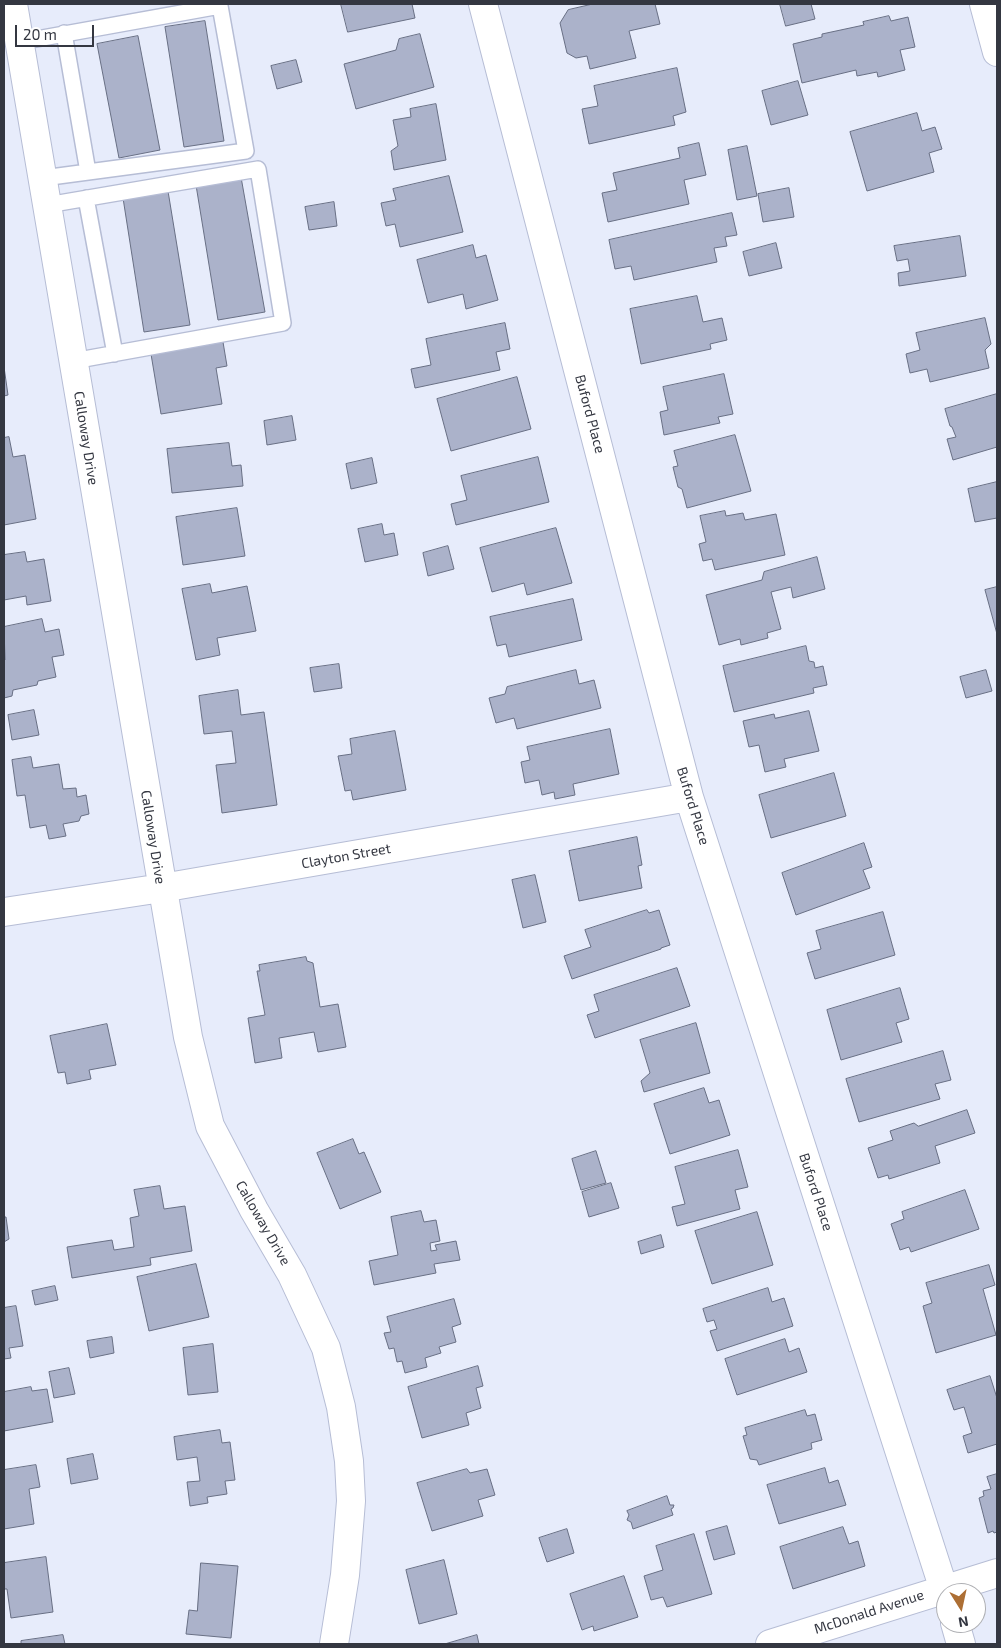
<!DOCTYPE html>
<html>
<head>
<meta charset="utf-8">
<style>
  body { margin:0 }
  #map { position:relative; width:1001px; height:1648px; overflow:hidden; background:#e7ecfb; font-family:"Exo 2",sans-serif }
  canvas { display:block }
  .frame { position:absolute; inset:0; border:5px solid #343741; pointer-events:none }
  .north { position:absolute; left:936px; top:1583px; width:50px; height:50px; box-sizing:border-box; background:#fff; border:1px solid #aeafb3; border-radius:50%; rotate:170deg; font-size:14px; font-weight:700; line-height:20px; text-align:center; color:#343741 }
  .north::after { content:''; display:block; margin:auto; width:18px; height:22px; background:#ad6f34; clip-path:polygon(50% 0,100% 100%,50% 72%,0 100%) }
  .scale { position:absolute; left:15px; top:25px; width:79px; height:22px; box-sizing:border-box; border:2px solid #343741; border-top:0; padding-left:6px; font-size:15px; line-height:18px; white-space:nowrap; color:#343741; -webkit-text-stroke:4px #fff; paint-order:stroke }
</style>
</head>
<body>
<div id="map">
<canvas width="1001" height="1648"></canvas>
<div class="frame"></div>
<div class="north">N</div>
<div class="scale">20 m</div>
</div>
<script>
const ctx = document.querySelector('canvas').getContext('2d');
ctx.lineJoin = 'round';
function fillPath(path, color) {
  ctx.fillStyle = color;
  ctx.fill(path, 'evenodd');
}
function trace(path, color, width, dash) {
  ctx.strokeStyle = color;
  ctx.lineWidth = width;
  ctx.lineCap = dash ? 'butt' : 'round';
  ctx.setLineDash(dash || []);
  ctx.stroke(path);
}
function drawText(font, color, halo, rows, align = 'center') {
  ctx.font = font + ' "Exo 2",sans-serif';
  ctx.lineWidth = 5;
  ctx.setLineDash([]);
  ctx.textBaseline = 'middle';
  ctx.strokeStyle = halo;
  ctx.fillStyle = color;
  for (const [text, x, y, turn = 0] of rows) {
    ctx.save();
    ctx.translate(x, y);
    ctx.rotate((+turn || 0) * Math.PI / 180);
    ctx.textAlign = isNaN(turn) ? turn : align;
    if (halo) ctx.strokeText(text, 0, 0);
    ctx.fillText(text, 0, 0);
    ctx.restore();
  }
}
const building = new Path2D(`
  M341,4H412L415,18L348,32Z
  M593,4H655L660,24L629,31L636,58L590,69L587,56L576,58L567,53L560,23L568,10Z
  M780,4H811L815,19L786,26Z
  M889,16L891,21L908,17L915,47L900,50L905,70L878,77L877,72L857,76L856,70L802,83L793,44L822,37V34L864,25L863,22Z
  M205,21L224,141L184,147L165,27Z
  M420,34L434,87L356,109L344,64L396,50L399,39Z
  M138,36L160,150L119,158L97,44Z
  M296,60L302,82L277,89L271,66Z
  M677,68L686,112L673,116L675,125L589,144L582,109L598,106L594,86Z
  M798,81L808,115L771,125L762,91Z
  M436,104L446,160L394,170L391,151L398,146L393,120L411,117L410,109Z
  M917,113L922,131L935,127L942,149L929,153L934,172L867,191L850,132Z
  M699,143L706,175L684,180L689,204L608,222L602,193L617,190L613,173L680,158L678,148Z
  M747,146L757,196L737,200L728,150Z
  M449,176L463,232L400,247L395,224L386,226L381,203L396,200L393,189Z
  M241,177L265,312L218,320L196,185Z
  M789,188L794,217L763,222L758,194Z
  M168,191L190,325L144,332L123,198Z
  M334,202L337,226L309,230L305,207Z
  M732,213L737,235L725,237L727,246L714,248L717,262L634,280L631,266L615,269L609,240Z
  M960,236L966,276L899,286L898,273L910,271L908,259L897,261L894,246Z
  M776,243L782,268L749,276L743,252Z
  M473,245L476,258L486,255L498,300L466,309L463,294L428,303L417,260Z
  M697,296L703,322L722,318L727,340L710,344L711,349L641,364L630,309Z
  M985,318L991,344L985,350L989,368L930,382L927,369L910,373L906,354L920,350L916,333Z
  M505,323L510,349L496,352L500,370L415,388L411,369L431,365L426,339Z
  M223,342L227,366L216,368L222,404L161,414L151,354Z
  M4,367L8,395L4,396Z
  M724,374L733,414L718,417L720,423L664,435L660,412L668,410L663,387Z
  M517,377L531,429L451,451L437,399Z
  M997,394V447L953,460L947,439L956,437L952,427L950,426L945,409Z
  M292,416L296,440L267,445L264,421Z
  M735,435L751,491L687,508L682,489L678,487L673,467L678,466L674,451Z
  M9,437L13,457L25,455L36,519L4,525V438Z
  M229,443L232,466L241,465L243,486L172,493L167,449Z
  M538,457L549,502L456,525L451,504L467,500L461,476Z
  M372,458L377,483L351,489L346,464Z
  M997,482V518L975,522L968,489Z
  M237,508L245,556L183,565L176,517Z
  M725,511L726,516L743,513L745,520L776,514L785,555L715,570L712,559L703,561L699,544L706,542L700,516Z
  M382,524L384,535L394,533L398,555L365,562L358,529Z
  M556,528L572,583L527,595L524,583L492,592L480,548Z
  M448,546L454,569L428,576L423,553Z
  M25,552L27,562L44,559L51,601L27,605L26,596L4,600V555Z
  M817,557L825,589L793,598L791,587L771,592L781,629L767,633L768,638L741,645L740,639L719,645L706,595L762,580L764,572Z
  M210,584L212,593L247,586L256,631L217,638L220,655L196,660L182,589Z
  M997,587V634L985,590Z
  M573,599L582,640L509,657L506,644L497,646L490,617Z
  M42,619L45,632L59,629L64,655L52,657L56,677L38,681L37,685L13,690L12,696L4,698V660H5L4,627Z
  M806,646L809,661L814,662L815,668L823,666L827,685L813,688L814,693L734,712L723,666Z
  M339,664L342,688L314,692L310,668Z
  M576,670L579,684L594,680L601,708L517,729L514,718L496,723L489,698L505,694L507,687Z
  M986,670L992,691L966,698L960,677Z
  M238,690L241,715L264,712L277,805L222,813L216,765L236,763L232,731L204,734L199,696Z
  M34,710L39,735L12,740L8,715Z
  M809,711L819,751L784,759L786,767L765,772L759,745L749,747L743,721L774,714L775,718Z
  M610,729L619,774L573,784L575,795L555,799L554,792L542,795L539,780L525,783L521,762L530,760L527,747Z
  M395,731L406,790L353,800L351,790L345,791L338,756L352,754L350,739Z
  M31,757L33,768L59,764L63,789L76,788L77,797L86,795L89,814L81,816L79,821L63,824L66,836L49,839L46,825L30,828L25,795L17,796L12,760Z
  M834,773L846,816L771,838L759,795Z
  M637,837L642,865L638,866L642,888L579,901L569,851Z
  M864,843L872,867L863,870L870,888L796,915L782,873Z
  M535,875L546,922L523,928L512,880Z
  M647,910L649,913L659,910L670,945L661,948V949L572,979L564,956L591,947L585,930Z
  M883,912L895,955L815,979L807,953L821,949L816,931Z
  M306,957L307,961L313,963L320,1007L338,1004L346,1047L318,1052L314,1032L279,1038L282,1058L255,1063L248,1018L265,1015L257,971H260L259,965Z
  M677,968L690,1006L595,1038L587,1015L599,1011L594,995Z
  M900,988L909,1019L896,1023L902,1042L841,1060L827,1010Z
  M696,1023L710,1073L644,1092L641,1081L650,1073L640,1040Z
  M107,1024L116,1065L89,1070L91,1079L67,1084L65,1072L58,1073L50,1036Z
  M943,1051L951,1080L935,1084L940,1099L859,1122L846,1079Z
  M704,1088L709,1103L719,1100L730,1135L670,1154L654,1104Z
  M967,1110L975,1133L935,1146L940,1163L889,1179L888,1175L878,1178L868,1148L893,1140L890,1131L914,1123L918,1126Z
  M353,1139L359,1154L364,1152L381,1192L340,1209L317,1153Z
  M738,1150L748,1187L735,1190L740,1209L677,1226L672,1207L685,1204L675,1167Z
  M596,1151L606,1183L581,1190L572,1159Z
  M611,1183L619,1208L589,1217L582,1192Z
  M160,1186L164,1209L185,1206L192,1251L150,1258L151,1265L72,1278L67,1247L112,1240L114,1250L134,1247L130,1218L139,1216L134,1190Z
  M965,1190L979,1229L911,1252L909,1247L900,1250L891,1224L904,1219L902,1212Z
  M421,1211L424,1222L436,1220L440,1241L430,1243L431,1251L437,1250L435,1245L456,1241L460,1260L434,1264L436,1273L374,1285L369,1261L398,1255L391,1217Z
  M757,1212L773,1265L712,1284L695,1231Z
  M4,1217H6L9,1239L4,1242Z
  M661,1235L664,1247L641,1254L638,1242Z
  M196,1264L209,1317L149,1331L137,1277Z
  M989,1265L995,1285L983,1289L996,1335L936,1353L923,1306L932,1303L926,1283Z
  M55,1286L58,1300L35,1305L32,1291Z
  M768,1288L772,1302L784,1298L793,1326L717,1351L710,1331L717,1329L714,1320L707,1322L703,1309Z
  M454,1299L461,1324L452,1327L456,1342L439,1347L441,1353L425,1358L427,1367L405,1373L402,1361L397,1362L394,1348L389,1349L384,1333L391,1332L387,1317Z
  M16,1306L23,1346L9,1348L11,1358L4,1359V1308Z
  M112,1337L114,1353L90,1358L87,1341Z
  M785,1339L789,1352L799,1348L807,1372L737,1395L725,1359Z
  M213,1344L218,1392L188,1395L183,1348Z
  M478,1366L483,1386L476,1388L481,1408L466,1413L469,1425L422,1438L408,1387Z
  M69,1368L75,1394L54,1398L49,1372Z
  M990,1376L997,1398V1444L968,1453L963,1436L972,1433L964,1407L954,1410L947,1390Z
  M31,1387L32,1391L47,1389L53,1422L4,1431V1392Z
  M805,1410L807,1416L815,1414L822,1440L811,1443L812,1449L759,1465L757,1460L750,1459L743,1436L747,1435L745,1428Z
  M220,1430L222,1443L230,1442L235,1480L225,1481L227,1494L207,1497L208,1503L190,1506L187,1482L200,1481L197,1457L177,1460L174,1437Z
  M93,1454L98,1479L71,1484L67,1459Z
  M36,1465L40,1487L29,1489L34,1524L4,1529V1470Z
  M825,1468L829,1483L838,1480L846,1505L779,1524L767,1485Z
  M467,1469L470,1473L487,1469L495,1495L478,1500L483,1516L432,1531L417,1483Z
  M997,1474V1532L994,1533L993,1531L988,1533L979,1498L984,1496L983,1491L991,1489L987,1477Z
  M667,1496L670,1505H674L673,1508L671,1509L673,1515L633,1529L631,1522L627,1520L629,1515L627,1511Z
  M727,1526L735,1554L714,1560L706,1532Z
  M843,1527L849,1544L858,1541L865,1566L793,1589L780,1547Z
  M567,1529L574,1553L547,1562L539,1538Z
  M694,1534L712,1594L667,1607L663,1597L651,1600L644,1576L663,1570L656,1546Z
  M46,1557L53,1612L11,1618L7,1589H4V1563Z
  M444,1560L457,1614L419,1624L406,1570Z
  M201,1563L238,1566L231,1638L186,1634L189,1610L197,1611Z
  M624,1576L638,1617L594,1631L593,1626L582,1630L570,1594Z
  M63,1635L65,1644H21V1641Z
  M477,1635L479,1644H445Z`);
const lane = new Path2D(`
  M64,33L88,172
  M20,42L220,6L246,151L43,178
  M86,198L115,354
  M47,205L258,169L283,323L73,361`);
const street = new Path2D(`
  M13,4L188,1037L210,1126L254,1210L292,1275L326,1348L341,1407L349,1461L351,1501L345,1575L334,1644
  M483,4L689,797L946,1596
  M984,4L997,52
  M4,912L162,888L689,797
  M955,1623L961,1644
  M770,1644L997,1573`);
const streetNames = [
  ["Buford Place",590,414,75],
  ["Calloway Drive",86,438,81],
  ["Buford Place",693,806,73],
  ["Calloway Drive",153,837,81],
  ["Clayton Street",346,856,-10],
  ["Buford Place",816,1192,72],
  ["Calloway Drive",263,1223,60],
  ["McDonald Avenue",869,1612,-18]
];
fillPath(building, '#abb2ca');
trace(building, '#686f84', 1);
trace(lane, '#b6bdd5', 18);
trace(street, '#b6bdd5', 30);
trace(lane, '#fff', 15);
trace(street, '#fff', 28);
drawText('14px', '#343741', '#fff', streetNames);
</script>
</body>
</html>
